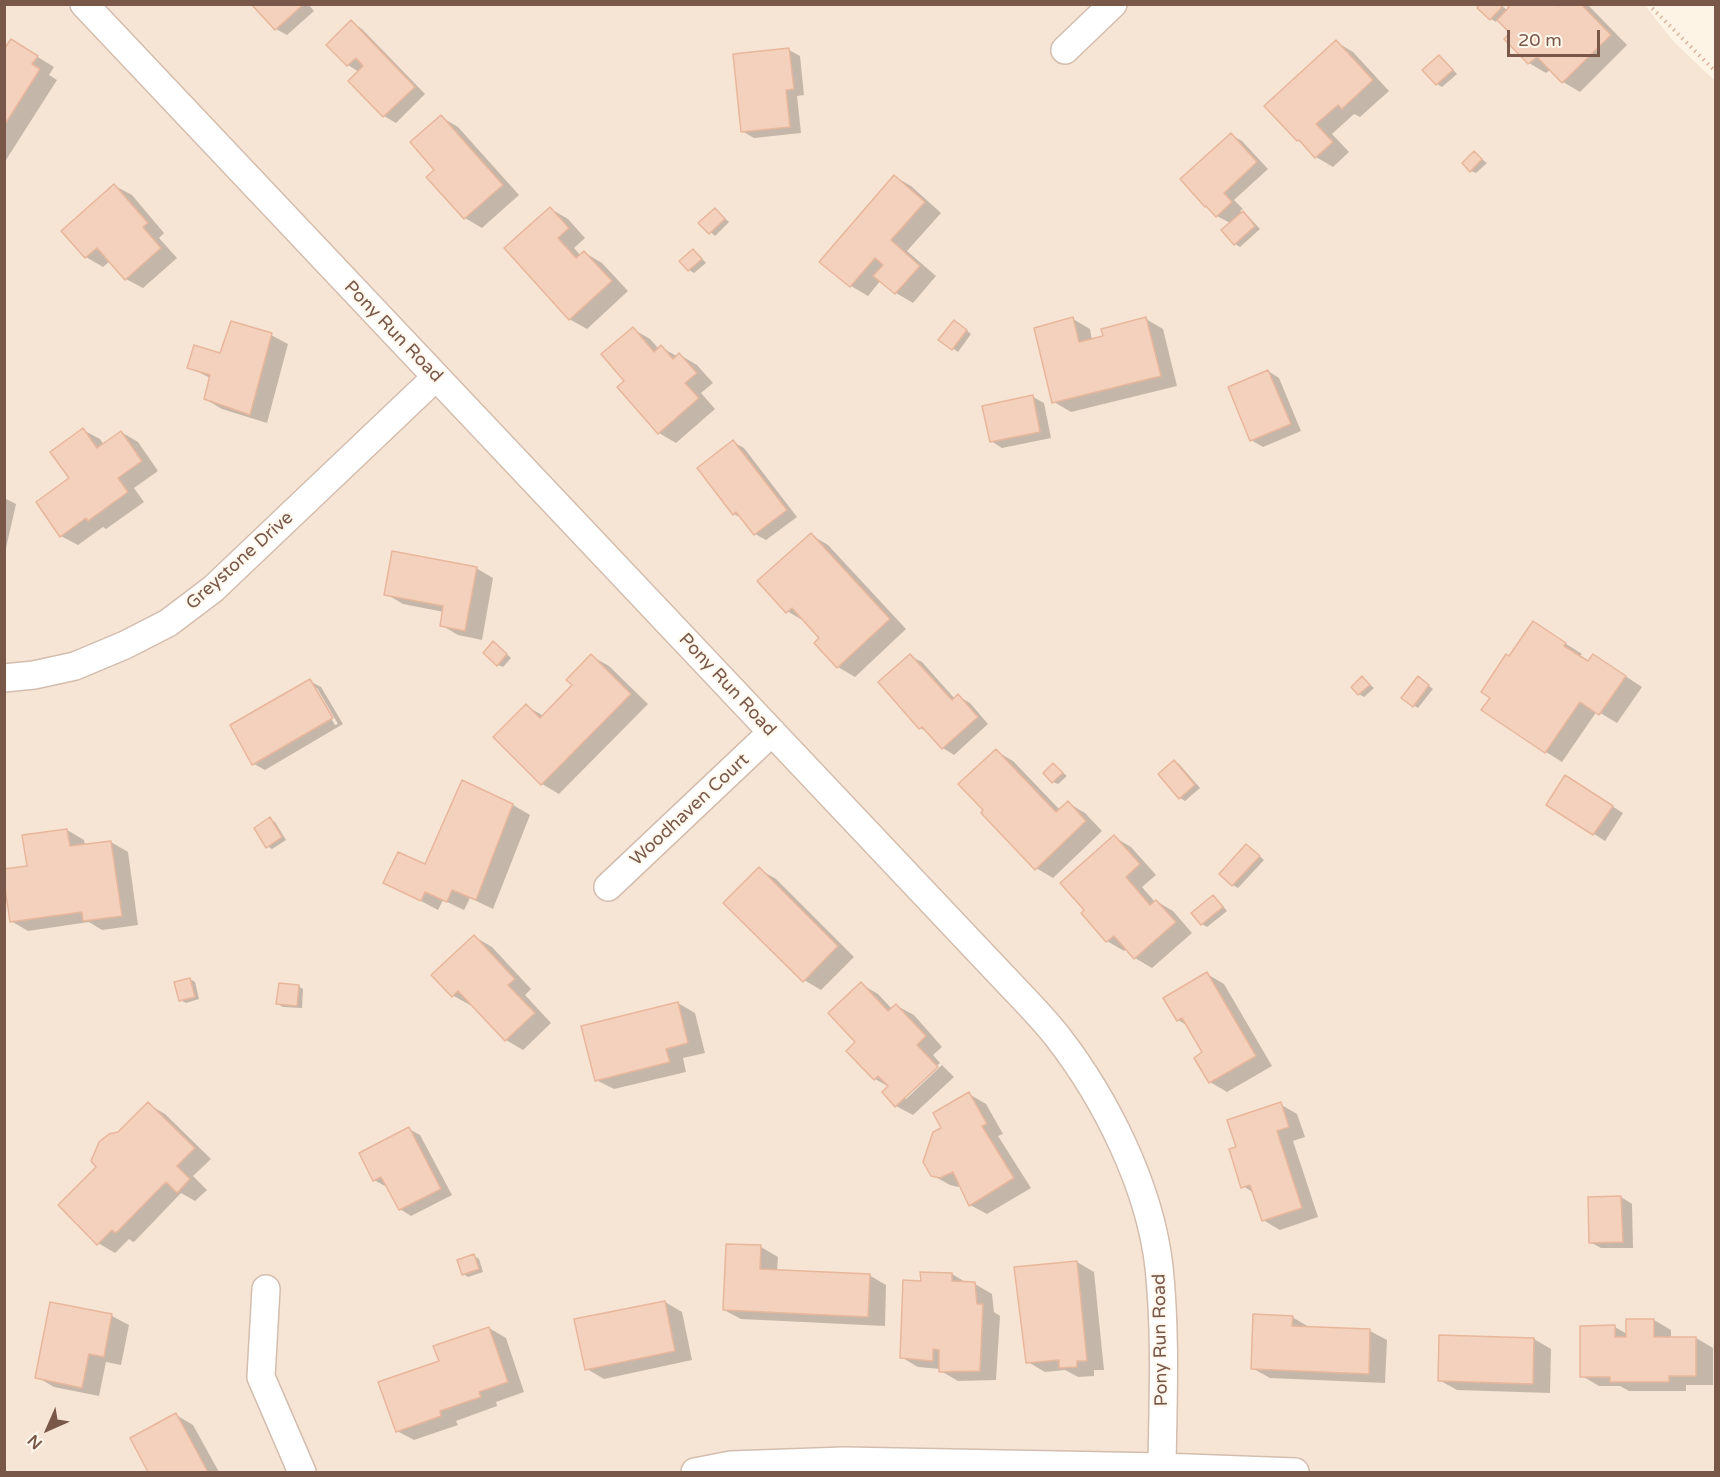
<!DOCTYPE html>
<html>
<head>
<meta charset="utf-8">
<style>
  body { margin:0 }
  #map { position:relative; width:1720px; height:1477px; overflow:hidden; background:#fdf4e6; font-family:"Varela Round",sans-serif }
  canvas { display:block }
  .frame { position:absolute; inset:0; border:6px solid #795849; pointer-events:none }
  .north { position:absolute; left:18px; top:1399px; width:60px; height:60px; -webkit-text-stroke:4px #fff8ee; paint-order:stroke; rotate:225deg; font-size:16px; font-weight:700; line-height:24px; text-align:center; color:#795849 }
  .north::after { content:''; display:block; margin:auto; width:21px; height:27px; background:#795849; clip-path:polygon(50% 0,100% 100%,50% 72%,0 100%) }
  .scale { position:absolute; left:1507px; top:30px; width:93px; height:27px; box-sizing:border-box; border:3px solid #795849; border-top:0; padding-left:8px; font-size:18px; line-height:21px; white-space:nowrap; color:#795849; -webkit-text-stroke:4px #fff8ee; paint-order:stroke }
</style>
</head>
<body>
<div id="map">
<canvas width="1720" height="1477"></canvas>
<div class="frame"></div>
<div class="north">N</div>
<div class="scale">20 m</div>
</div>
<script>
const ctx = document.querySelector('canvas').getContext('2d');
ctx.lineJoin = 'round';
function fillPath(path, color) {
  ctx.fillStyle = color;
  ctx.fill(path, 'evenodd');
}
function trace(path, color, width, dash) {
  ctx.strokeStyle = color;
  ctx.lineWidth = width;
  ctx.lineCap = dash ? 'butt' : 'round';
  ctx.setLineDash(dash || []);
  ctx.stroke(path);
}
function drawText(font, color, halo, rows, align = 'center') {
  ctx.font = font + ' "Varela Round",sans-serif';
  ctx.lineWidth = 4.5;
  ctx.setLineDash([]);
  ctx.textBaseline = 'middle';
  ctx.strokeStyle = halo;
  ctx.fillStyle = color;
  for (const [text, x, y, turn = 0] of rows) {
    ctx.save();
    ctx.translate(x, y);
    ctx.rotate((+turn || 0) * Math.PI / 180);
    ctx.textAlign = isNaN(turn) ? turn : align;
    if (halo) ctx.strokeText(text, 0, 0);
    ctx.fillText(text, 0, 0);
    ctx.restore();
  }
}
const residential = new Path2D(`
  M1644,4L1673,41L1715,81V1472H5V5Z`);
const shadow = new Path2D(`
  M253,4H308L314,11L287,35L276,29Z
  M1482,4H1500L1508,11L1511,7L1508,4H1587L1627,45L1580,92L1563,82L1551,69L1546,73L1529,63L1506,39L1512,33L1498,19L1496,22L1491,19Z
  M351,22L362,29L425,94L396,123L384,116L350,81L359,72L348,65L328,45Z
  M1336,42L1353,52L1389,91L1360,117L1354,114L1332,134L1349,152L1333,167L1316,157L1305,144L1298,140Z
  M789,50L800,56L804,95L797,96L801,133L754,138L742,131Z
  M28,51L54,67L49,75L57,80L4,163V52Z
  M1439,57L1444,60L1457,74L1442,87L1437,84L1424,70Z
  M441,117L458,127L519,195L482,228L465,218L428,177L437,170Z
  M1231,135L1242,141L1268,169L1234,200L1243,209L1240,211L1248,216L1260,229L1240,247L1235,244L1230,223L1217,216L1211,209Z
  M1474,153L1487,163L1476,173L1471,171Z
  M894,176L911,186L941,213L907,251L936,276L913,303L896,293L881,280L868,296L851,286L822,262Z
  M115,186L132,195L164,233L159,238L177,258L143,288L126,279L110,261L103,267L86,257L63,231Z
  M551,209L568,219L585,238L574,248L581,256L585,253L602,263L628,291L587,329L569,319Z
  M715,209L729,222L715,236L700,223Z
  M693,251L698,254L706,263L694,273L689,270L681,261Z
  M1073,319L1090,329L1092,340L1146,319L1163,329L1177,386L1071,412L1054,402Z
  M959,324L971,334L958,352L940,339Z
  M633,329L650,339L659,349L661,347L678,357L680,355L697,365L713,383L701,393L715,409L676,443L659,433L619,387L627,381Z
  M271,335L288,344L267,423L222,409L205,399L210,378L189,367Z
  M1268,371L1279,378L1301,431L1263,447L1251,440Z
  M1033,397L1044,403L1051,438L1002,448L991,441Z
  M83,430L100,439L104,445L121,432L138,442L158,471L134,488L144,502L106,529L103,527L78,545L61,536L71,479Z
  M733,442L744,448L797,517L766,540L755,534L743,519L734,514Z
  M4,498L16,504L4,557Z
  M811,535L828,545L906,629L855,677L838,667L816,643L821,638L804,621L787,611Z
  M476,568L493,578L482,640L458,635L441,625L444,612L403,604L386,594Z
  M1533,623L1582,654L1580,656L1589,662L1610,666L1642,687L1617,723L1597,711L1562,762L1546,752L1492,697L1509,658Z
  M498,646L511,658L503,667L498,665Z
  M591,656L609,666L648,704L559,794L542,784L496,737L526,706L544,716L574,685Z
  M910,656L922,662L955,699L958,696L970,703L988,724L954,755L943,748L930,733L920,728Z
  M1362,678L1374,688L1364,697L1359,694Z
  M310,681L321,687L343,724L265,770L254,764ZM313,688H317L338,724L335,725Z
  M1423,681L1433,689L1418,708L1413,705Z
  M996,751L1013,761L1060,810L1068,803L1085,813L1102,831L1053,878L1036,868Z
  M1174,761L1179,764L1200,788L1185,801L1180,798Z
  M1054,765L1067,776L1058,784L1053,782Z
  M463,782L513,805L530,815L493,909L470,898L464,910L443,900L438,910L385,882L426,866Z
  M1577,784L1623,813L1605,841L1548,804Z
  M270,819L275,822L286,840L272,849L267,846Z
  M67,830L84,840L85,846L111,842L128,852L138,925L102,930L89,922L28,931L11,921L29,867Z
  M1114,837L1131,847L1156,875L1142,887L1155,902L1156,901L1173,911L1192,933L1152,968L1135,958L1127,949L1124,951L1107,941Z
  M1251,849L1264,860L1238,888L1233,885Z
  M759,869L776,879L854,957L821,990L804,980Z
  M1213,897L1218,900L1227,911L1207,927L1202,924L1194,913Z
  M475,937L492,947L531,989L525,995L551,1023L523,1050L506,1040L471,1003L470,1005L452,995Z
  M1207,974L1224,984L1272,1066L1227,1092L1210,1082L1204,1053L1188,1026L1178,1020L1165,998Z
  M190,979L195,982L199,999L186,1003L180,1000Z
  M861,984L878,994L892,1009L897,1006L914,1015L942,1047L933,1055L940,1063L904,1097L906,1099L942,1065L954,1077L913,1115L896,1106L889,1087L875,1079L857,1042Z
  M298,986L303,989L302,1008L283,1007L278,1004Z
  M678,1003L695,1013L705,1053L683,1058L686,1072L614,1089L596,1080Z
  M969,1094L986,1104L1003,1134L998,1136L1031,1188L987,1214L970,1205L961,1185L958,1187L950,1185L932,1175L943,1128Z
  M148,1104L165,1114L211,1159L193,1176L207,1190L195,1201L181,1193L135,1241L133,1242L129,1239L115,1253L98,1243V1167L118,1134Z
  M1280,1104L1297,1114L1305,1137L1293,1141L1318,1217L1280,1230L1263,1220L1254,1193L1243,1186L1238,1148Z
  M409,1129L420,1135L452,1195L411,1216L400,1209L387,1185L385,1186L374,1180Z
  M1621,1197L1632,1204L1633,1248H1601L1590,1242L1589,1198Z
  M761,1247L778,1257L777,1271L869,1275L886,1285L885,1326L741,1319L724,1310Z
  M474,1256L479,1259L483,1272L468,1277L463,1274Z
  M1077,1262L1094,1272L1104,1370H1094V1376L1078,1377L1065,1370L1045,1372L1028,1362Z
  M952,1274L967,1283L975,1284L992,1294L994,1312L1000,1316L996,1380L958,1381L941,1371V1369L918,1367L901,1357Z
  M665,1302L682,1312L692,1360L604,1379L587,1369Z
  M112,1316L129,1325L121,1365L106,1362L99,1396L54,1387L37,1377Z
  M1292,1317L1309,1327L1370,1331L1387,1340L1385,1383L1270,1378L1252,1368Z
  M1654,1320L1671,1330V1338H1696L1713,1348V1385H1686V1391H1629L1620,1386H1599L1582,1376L1615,1327L1627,1334V1321Z
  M489,1328L506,1338L524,1392L496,1402L497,1406L456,1421L458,1425L414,1440L397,1431L441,1362Z
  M1534,1339L1551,1349L1550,1393L1457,1390L1439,1380Z
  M176,1415L193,1425L219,1472H150L132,1438Z`);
const building = new Path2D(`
  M251,4H304L275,30Z
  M1480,4H1500L1502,7L1490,20L1477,8Z
  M1506,4H1556L1558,6L1559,4H1581L1611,35L1562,83L1537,57L1528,64L1504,39L1510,33L1497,20L1509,7Z
  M351,20L415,87L383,117L348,81L363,66L356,58L347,66L326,45Z
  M11,39L38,56L32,64L40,69L4,126V49Z
  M1336,40L1373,80L1342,109L1338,105L1316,124L1333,142L1315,158L1299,140L1297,141L1264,106Z
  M789,48L794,89L786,90L790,127L741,132L733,54Z
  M1439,55L1453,70L1436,85L1422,70Z
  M441,115L503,185L464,219L426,177L434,170L410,142Z
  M1231,133L1257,162L1224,193L1232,202L1216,217L1206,206L1205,207L1180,179Z
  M1474,151L1482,159L1470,172L1462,163Z
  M894,175L925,202L891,240L920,266L895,294L873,276L883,265L875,258L850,287L819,262Z
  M114,184L148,223L143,227L161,248L125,280L97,248L85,258L61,231Z
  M550,207L569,228L558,238L576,258L584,251L612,281L569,320L504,248Z
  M715,208L725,219L709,234L698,223Z
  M1243,211L1255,226L1234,245L1221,230Z
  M693,249L702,259L688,271L679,261Z
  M1073,317L1079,342L1103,336L1101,329L1146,317L1161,376L1052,403L1034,328Z
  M954,320L967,330L952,350L938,340Z
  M231,321L272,333L250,415L204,399L210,375L187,368L194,345L220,353Z
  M633,327L654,352L661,345L673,359L679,353L697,373L685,383L699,398L658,434L617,387L624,381L601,354Z
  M1268,370L1291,424L1250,441L1228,387Z
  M1033,395L1040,432L990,442L982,406Z
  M83,428L97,448L121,431L142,461L118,478L128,492L88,521L86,518L60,537L36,502L69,478L50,452Z
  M733,440L787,510L754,535L736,512L733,515L697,468Z
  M811,533L890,619L837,668L814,643L819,638L792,608L786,613L757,581Z
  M392,551L477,567L465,631L440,626L443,606L384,595Z
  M1533,621L1566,643L1564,646L1588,661L1593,654L1626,676L1599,715L1580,702L1545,753L1481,710L1490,698L1481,692L1506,654L1509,656Z
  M493,641L507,654L497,666L483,653Z
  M591,654L631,694L541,785L493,737L526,704L540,718L572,685L566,680Z
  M910,654L952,700L958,694L978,717L942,749L922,727L919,729L878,682Z
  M1362,676L1370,685L1358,695L1351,687Z
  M1418,676L1429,685L1413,707L1401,698Z
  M310,679L333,718L252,765L230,725Z
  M996,749L1056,812L1068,801L1086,821L1035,870L981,813L983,810L958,784Z
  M1174,760L1195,785L1179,799L1158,774Z
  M1053,763L1063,773L1052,783L1043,773Z
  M1565,775L1613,806L1593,835L1546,805Z
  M462,780L513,804L476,900L452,890L447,902L425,892L421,901L383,883L398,852L425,864Z
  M270,817L282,837L266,848L254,828Z
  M67,829L70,846L111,841L122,916L83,921L82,912L10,922L4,881V869L27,866L22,835Z
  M1114,835L1140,864L1126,877L1150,905L1156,900L1176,922L1134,959L1114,936L1106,942L1081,913L1084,910L1060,883Z
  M1246,844L1260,856L1232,886L1219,874Z
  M759,867L838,946L803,982L723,903Z
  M1213,895L1223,907L1201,925L1191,913Z
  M474,935L515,979L508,985L535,1013L505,1041L458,991L452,997L431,975Z
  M1207,972L1256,1056L1209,1083L1194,1058L1202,1052L1182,1018L1177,1021L1163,998Z
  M190,978L195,997L179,1001L174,982Z
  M861,982L888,1011L896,1004L926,1036L917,1045L938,1067L895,1107L882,1092L888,1086L878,1076L874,1080L846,1051L855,1042L828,1013Z
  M279,983L299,985L297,1006L276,1004Z
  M678,1002L688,1043L666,1049L670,1062L595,1081L581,1026Z
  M969,1092L987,1124L982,1126L1014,1178L969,1206L953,1172L940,1178L931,1176L923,1162L933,1132L941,1128L933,1113Z
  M148,1102L195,1148L177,1166L190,1179L177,1193L166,1182L118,1231L115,1233L112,1230L97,1245L58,1205L96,1167L91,1161L99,1142L109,1134L118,1132Z
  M1281,1102L1289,1127L1277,1131L1302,1208L1262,1221L1250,1185L1241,1188L1229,1149L1236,1147L1227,1120Z
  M409,1127L441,1189L399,1210L381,1177L373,1181L359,1153Z
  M1621,1196L1623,1242L1589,1243L1588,1197Z
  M726,1244L761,1245L760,1269L870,1274L868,1317L723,1310Z
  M474,1254L479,1269L462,1275L457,1260Z
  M1077,1261L1087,1361H1077V1367L1059,1368V1360L1026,1363L1014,1267Z
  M920,1272L952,1273V1281L975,1282L977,1304H983L980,1371L939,1372V1350L933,1349V1361L900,1358L903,1280L921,1281Z
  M665,1301L675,1351L585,1370L574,1319Z
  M50,1302L112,1314L104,1357L89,1354L82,1388L35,1378Z
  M1253,1314L1293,1316L1292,1326L1370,1329L1369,1374L1251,1369Z
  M1626,1319H1654V1337H1696V1376H1669V1382H1610V1377H1580V1326L1615,1325V1337H1626Z
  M489,1327L508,1382L479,1392L481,1397L440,1411L441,1416L396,1432L378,1382L439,1361L433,1346Z
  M1439,1335L1534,1338L1533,1384L1438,1381Z
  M176,1413L208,1472H148L130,1438Z`);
const path = new Path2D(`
  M1648,4L1716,72`);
const street = new Path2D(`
  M84,4L1008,982C1025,1000 1042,1017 1057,1036C1106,1099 1150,1187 1159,1267C1166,1333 1163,1400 1162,1467
  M1065,50L1113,4
  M4,678L34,675L75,666L125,645L168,623L213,589L436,377
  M608,887L772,732
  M266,1289L261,1377L302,1472
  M695,1472L731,1465L844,1461L1162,1467L1295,1472`);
const streetNames = [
  ["Pony Run Road",393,332,46],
  ["Greystone Drive",240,561,-42],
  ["Pony Run Road",727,685,47],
  ["Woodhaven Court",690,810,-43],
  ["Pony Run Road",1161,1340,-91]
];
fillPath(residential, '#f6e5d4');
fillPath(shadow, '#0003');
fillPath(building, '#f4d1bc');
trace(building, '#e8b69c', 1.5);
trace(street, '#d3bdae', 30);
trace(path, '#dab49f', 4, [1.5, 4.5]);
trace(street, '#fff', 27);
drawText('18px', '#795849', '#fff8ee', streetNames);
</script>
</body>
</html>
